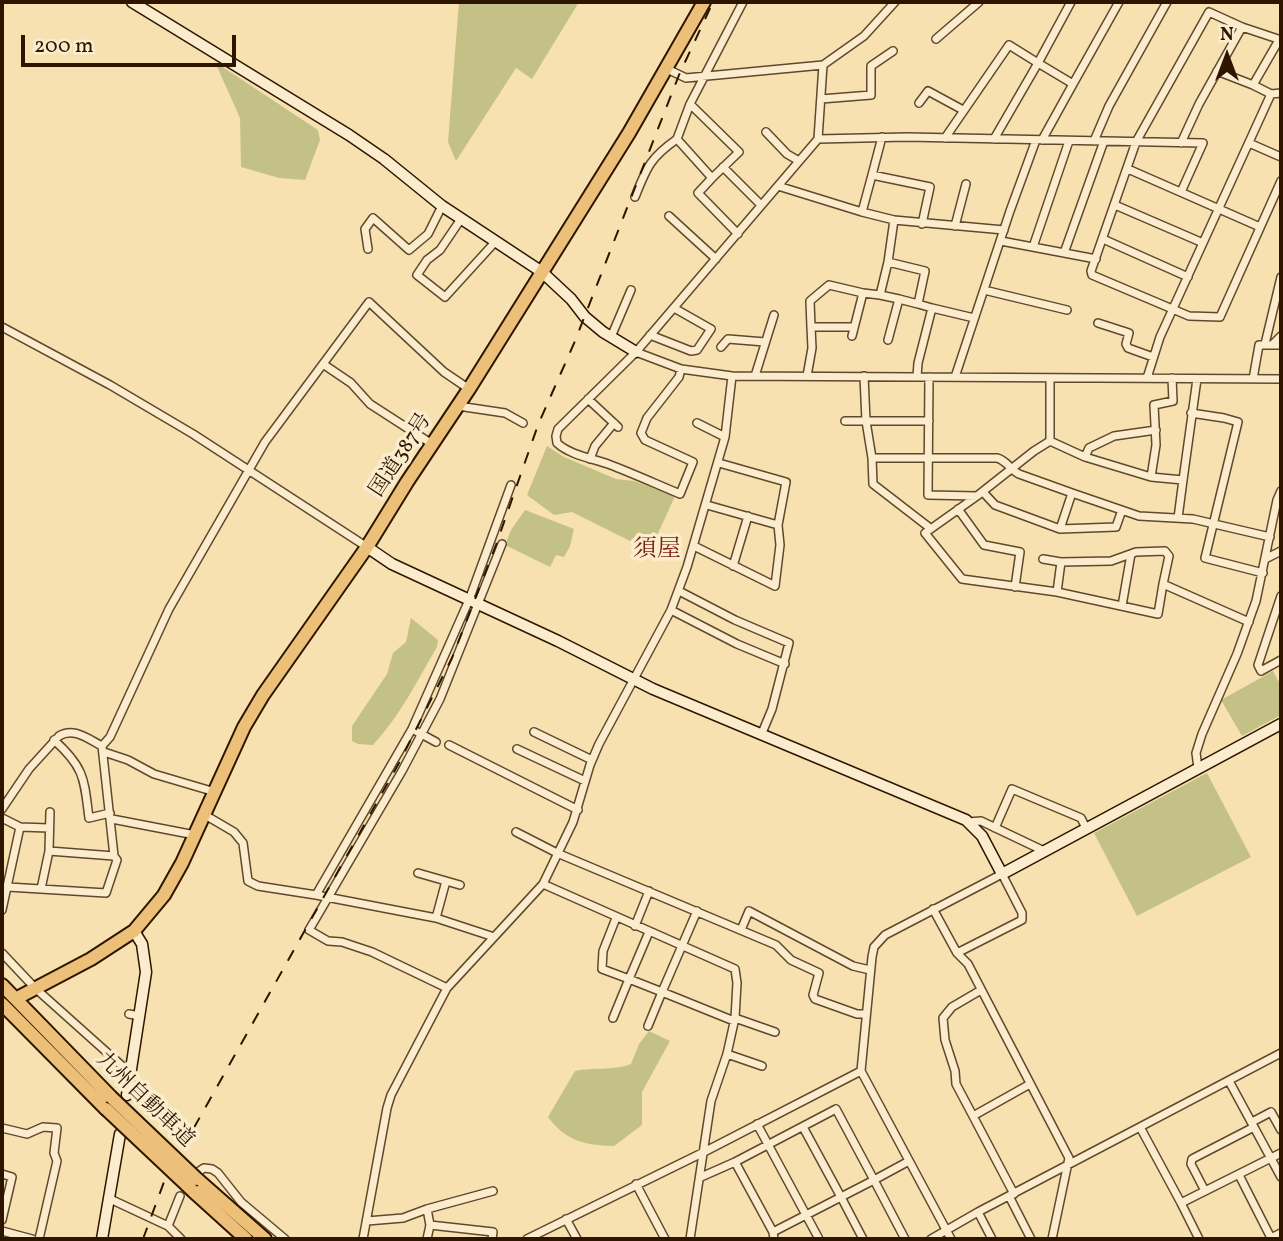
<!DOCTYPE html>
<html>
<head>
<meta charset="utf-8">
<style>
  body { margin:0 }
  #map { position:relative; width:1283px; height:1241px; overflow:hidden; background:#f8e1b0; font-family:Vollkorn,serif }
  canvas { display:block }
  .frame { position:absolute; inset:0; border:4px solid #2d1500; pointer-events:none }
  .north { position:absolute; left:1192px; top:21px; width:70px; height:70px; -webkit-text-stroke:5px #faeccc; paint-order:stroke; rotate:0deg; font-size:19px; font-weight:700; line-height:28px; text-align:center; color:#2d1500 }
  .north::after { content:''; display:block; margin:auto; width:24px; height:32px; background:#2d1500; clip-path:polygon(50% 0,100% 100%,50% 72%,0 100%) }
  .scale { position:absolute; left:21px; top:35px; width:215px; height:32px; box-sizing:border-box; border:4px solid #2d1500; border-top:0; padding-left:9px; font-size:21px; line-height:24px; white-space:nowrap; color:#2d1500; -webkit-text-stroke:5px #faeccc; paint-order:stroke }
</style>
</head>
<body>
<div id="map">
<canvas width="1283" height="1241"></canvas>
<div class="frame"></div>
<div class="north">N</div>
<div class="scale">200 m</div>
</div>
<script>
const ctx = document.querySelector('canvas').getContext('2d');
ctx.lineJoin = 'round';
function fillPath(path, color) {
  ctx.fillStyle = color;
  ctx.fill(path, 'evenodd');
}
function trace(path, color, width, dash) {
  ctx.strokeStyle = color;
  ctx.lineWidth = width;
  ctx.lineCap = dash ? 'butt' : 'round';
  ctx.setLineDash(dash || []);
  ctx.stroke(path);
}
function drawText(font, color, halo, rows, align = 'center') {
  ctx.font = font + ' Vollkorn,"Noto Serif JP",serif';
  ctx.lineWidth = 7;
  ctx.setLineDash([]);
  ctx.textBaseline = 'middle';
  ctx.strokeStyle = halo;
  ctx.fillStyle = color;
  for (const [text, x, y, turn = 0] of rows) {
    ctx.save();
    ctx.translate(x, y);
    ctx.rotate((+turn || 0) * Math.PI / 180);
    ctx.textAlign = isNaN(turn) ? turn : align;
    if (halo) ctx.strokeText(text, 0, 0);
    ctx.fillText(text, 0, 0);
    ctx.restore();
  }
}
const green = new Path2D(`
  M459,2H579L532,79L516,68L456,161L448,142Z
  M215,62L318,130L320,140L305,180L279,178L241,167L240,118Z
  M547,446L564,457L616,479L634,481L675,496L650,551L572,512L554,515L527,495Z
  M525,510L574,529L570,546L564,557L556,555L550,567L505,545L511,530Z
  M411,618L438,640L437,647C417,681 400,716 373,745L358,744L352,741V726L387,674L393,653L406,642Z
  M1273,671L1281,686V715L1242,736L1221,700Z
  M1207,773L1251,857L1137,916L1094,833Z
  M649,1031L670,1041L642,1092V1125L614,1146C584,1145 566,1141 548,1117L575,1071C594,1067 613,1071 631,1064L639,1044Z`);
const street = new Path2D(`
  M1242,27L1209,12L1136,142L1091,271L1092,275L1189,316L1220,317L1281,181
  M936,39L979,2
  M665,68L686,78L823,65L864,36L895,2
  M1217,71L1253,85
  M1271,94L1253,85L1279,40
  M821,99L871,95V66L893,51
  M919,103L928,91L963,110
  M690,104L739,152L712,178L677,139L690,104L743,2
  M766,132L787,154L799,161
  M882,137L872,175L930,187L922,224
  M945,138L1009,45L1038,63L1071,2
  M818,139L823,65
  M994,139L1038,63L1073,84L1119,2
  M1042,140L1073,84
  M1094,141L1109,106L1167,2
  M1181,143L1199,104L1242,27L1281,40
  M1249,143L1281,157
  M723,167L761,205
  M1128,169L1260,227
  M872,175L862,212L894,220
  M712,178L698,193L738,234
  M778,186L862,212
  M635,197C647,167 650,158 677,139
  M1115,205L1203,243
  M669,216L716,259
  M461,219L440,250L427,260L417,275L445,297L496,241
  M955,226L966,184
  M1103,239L1188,277
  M1001,241L1096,259
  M1033,247L1069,141
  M368,249L365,229L373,218L409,250L428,234L442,206
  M1064,253L1104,141
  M888,262L880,295L899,299
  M984,290L1067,310
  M932,308L918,304L925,271L888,262L894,220L1004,230
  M1098,323L1129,333L1126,344L1128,348L1153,357
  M2,327L110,385L193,434L367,547
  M854,327H811L810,301L829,285L863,293
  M650,335L691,351L697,350L711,329L674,308
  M852,336L863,293L880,295
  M611,337L631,290
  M888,340L899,299L918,304
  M1265,344L1281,277
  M1273,344L1281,336
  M721,347L728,339L765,342
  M636,352L681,369L732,376L1281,379
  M323,364L351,383L370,404L432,444
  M681,369L679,377L647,418L641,433L645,440L693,462L680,494C656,484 632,473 608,464C591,458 570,455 557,443L556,436L558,429L636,352L818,139L907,137L1203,143L1181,192
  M755,376L774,315
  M807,376L812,348L811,327
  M864,376L866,421L872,458L873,484L930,528
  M917,377L918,363L932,308L974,318
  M929,377L928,495L977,496L1034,451L1050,441V378
  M955,377L1010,211L1036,140
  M1147,378L1160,337L1271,94L1281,93
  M1253,379L1259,345H1281
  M588,399L618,427
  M458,406L505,413L523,423
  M1191,413L1224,418L1238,422L1205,558L1263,573
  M845,421H929
  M697,423L725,437
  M1050,441L1085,457L1089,448L1114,436L1156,430
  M1085,457L1151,477L1183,480L1178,518
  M872,458H997C1006,460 1011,470 1019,474L1072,493
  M590,459L595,446L614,423
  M1151,477L1156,445L1154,405L1173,401L1172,378
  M1183,480L1197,379
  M983,492L995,505L1060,529L1116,527L1122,510
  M977,496L925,533L962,579L1057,592L1158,614L1163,584
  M707,505L778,525
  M958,509L984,545L1020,552L1015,587
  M1060,529L1072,493L1139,516L1193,519L1270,537
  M694,546L775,586L780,545L778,525L786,482L719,463
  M1267,558L1281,551
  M1043,559L1061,562L1057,592
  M1061,562L1111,561L1136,552L1165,551L1169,556L1163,584L1249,622
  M733,566L748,516
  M679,591L735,620L789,643L772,709L762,733
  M1281,596L1258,665L1261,671L1281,660
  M1122,606L1131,554
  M671,610L737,644L785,664
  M412,729L436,742
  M534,732L592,760
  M54,740C85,768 84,779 89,818L110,813
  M449,745L578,810
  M517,749L585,781
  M104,752L128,760L154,774L215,792
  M1198,768L1196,753L1202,734L1237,654L1256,601L1277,500L1281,491
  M2,809L29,769L59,736C74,727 88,739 102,746
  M205,815L234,832L243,843L248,881L258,886L316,895L436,918L494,937
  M2,818L20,827L49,828
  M112,819L195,835
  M968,822L981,821L1044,851
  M995,828L1012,789L1081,818L1086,828
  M516,832L557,853L776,945L791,960L819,973L813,995L815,999L857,1014H866
  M49,851L50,812
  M418,873L446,881L436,918
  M446,881L460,885
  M543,884L735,969L737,983L735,1018L727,1054L711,1101L690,1239
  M8,887L106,893L117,860L114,856
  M41,889L49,851L114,856L102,746L110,737L169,609L265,442L369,302L444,372L469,389
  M316,895L412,729L469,600L511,485
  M933,909L957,953L968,964L1069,1158L1052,1239
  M2,910L20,827
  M697,911L662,992L734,1021
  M635,926L649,891
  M741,930L749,911L853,966L870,970
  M2,953L35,988L130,1073
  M447,988L372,952L342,942L328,941L309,930L402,771L440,699L502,544
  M129,1014L140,1016
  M613,1018L629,979L602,969L603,951L616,918
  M735,1018L775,1032
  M648,1026L662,992L629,979L649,932
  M727,1054L762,1066
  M1229,1081L1281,1177
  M973,1116L956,1084L955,1071L945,1040L943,1018L952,1007L981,990
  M1252,1122L1271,1112L1281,1130
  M757,1124L819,1239
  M1140,1127L1181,1203
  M2,1128L27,1134L43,1127L57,1128L54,1153L57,1161L39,1239
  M735,1162L773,1232
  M198,1172L204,1168L212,1169L218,1173L241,1202L285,1239
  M1239,1175L1271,1238L1281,1233
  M701,1177L735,1162L836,1109L874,1180L841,1197L863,1239
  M636,1184L665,1239
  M1205,1191L1191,1164L1192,1159L1254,1127
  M1014,1194L973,1116L1030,1084
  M1009,1196L1031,1239
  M108,1198L168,1226L181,1239
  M427,1209L493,1191
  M978,1212L992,1239
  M566,1219L577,1239
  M2,1220L12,1177L2,1174
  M367,1221L403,1218L427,1209L430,1225L427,1239
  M430,1225L493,1232L492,1239
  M168,1226L180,1196
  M2,1231L32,1239
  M363,1239L387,1108L391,1095L447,988L543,884L573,822L590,765L599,744L671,610L687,567L725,437L732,376
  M527,1239L704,1152L861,1071
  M774,1239L773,1232L841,1197L803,1127
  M905,1239L874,1180L909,1161
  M931,1239L978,1212L1281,1053
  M951,1239L861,1071L872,957L874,947L885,935L1002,874L1022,913V920L957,953
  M1199,1239L1181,1203L1281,1153`);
const secondary = new Path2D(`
  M132,2L349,135L384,159L442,206L542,272L571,299L585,317L603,332L636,352
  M367,547L392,564L558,641L653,689L966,820L982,836L1002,874L1281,724
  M127,1095L146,972L142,944L134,931
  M102,1239L120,1134`);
const highway = new Path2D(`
  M2,985L111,1097
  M19,997L91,959L134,931L164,895L182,863L244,727L263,695L367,547L407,482L469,389L629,133L704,2
  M2,1004L106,1109
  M197,1179L265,1239
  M193,1191L246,1239`);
const rail = new Path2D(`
  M182,1149L399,763L452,658L496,545L538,425L575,341L679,75L713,2
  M143,1239L164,1182`);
const highwayBridge = new Path2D(`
  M111,1097L197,1179
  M106,1109L193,1191`);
const streetNames = [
  ["国道387号",402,456,-57],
  ["九州自動車道",144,1101,44]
];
const quarterNames = [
  ["須屋",657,552]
];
fillPath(green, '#c4c186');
trace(street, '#60482c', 10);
trace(secondary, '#2d1500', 13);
trace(highway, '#2d1500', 16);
trace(street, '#faeccc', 7);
trace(secondary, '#faeccc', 10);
trace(highway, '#ecc078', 12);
trace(rail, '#2d1500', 2, [12, 12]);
trace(highwayBridge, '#2d1500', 16, []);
trace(highwayBridge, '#ecc078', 12);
drawText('21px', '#2d1500', '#faeccc', streetNames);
drawText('24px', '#7a1f14', '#faeccc', quarterNames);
</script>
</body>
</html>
